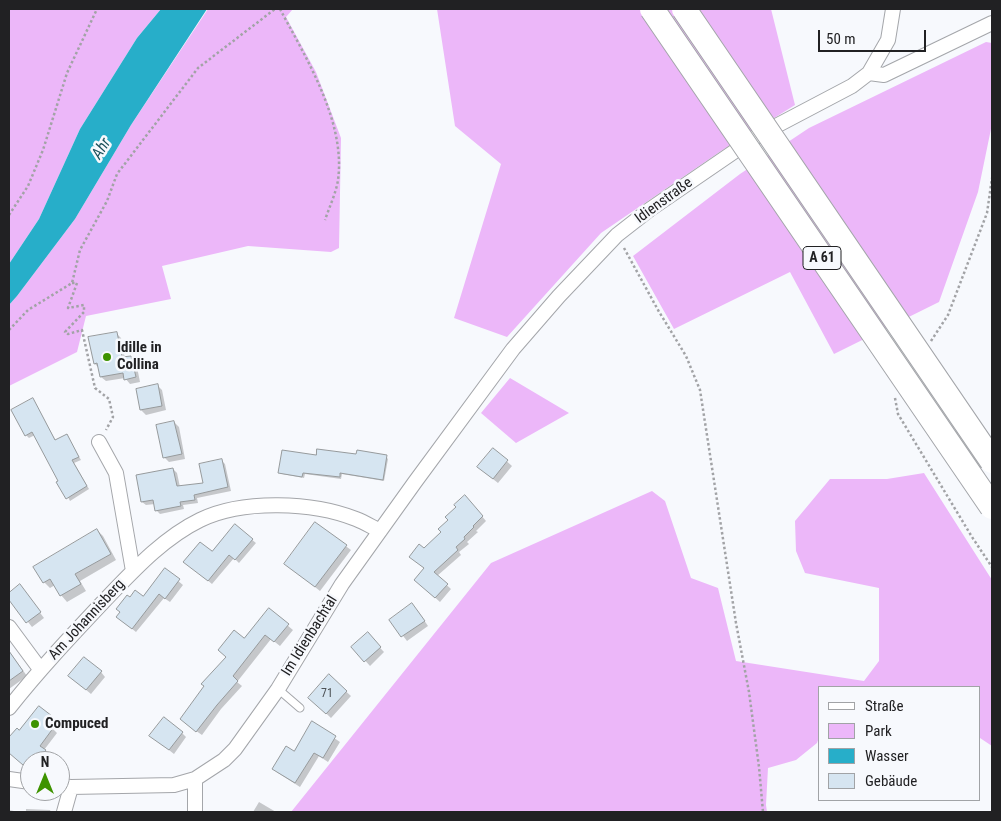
<!DOCTYPE html>
<html>
<head>
<meta charset="utf-8">
<style>
  body { margin:0 }
  #map { position:relative; width:1001px; height:821px; overflow:hidden; background:#f7f9fd; font-family:"Roboto Condensed",sans-serif }
  canvas { display:block }
  .frame { position:absolute; inset:0; border:10px solid #212123; pointer-events:none }
  .legend { position:absolute; left:818px; top:686px; width:162px; height:115px; box-sizing:border-box; background:#f7f9fd; border:1px solid #a1a3a6; margin:0; padding:6px 9px; list-style:none; font-size:15px; color:#212123 }
  .legend li { display:flex; align-items:center; gap:10px; height:25px }
  .legend b { width:25px; border:1px solid #a1a3a6 }
  .north { position:absolute; left:20px; top:751px; width:50px; height:50px; box-sizing:border-box; background:#f7f9fd; border:1px solid #a1a3a6; border-radius:50%; rotate:0deg; font-size:14px; font-weight:700; line-height:20px; text-align:center; color:#212123 }
  .north::after { content:''; display:block; margin:auto; width:18px; height:22px; background:#3e9300; clip-path:polygon(50% 0,100% 100%,50% 72%,0 100%) }
  .scale { position:absolute; left:818px; top:30px; width:108px; height:22px; box-sizing:border-box; border:2px solid #212123; border-top:0; padding-left:6px; font-size:15px; line-height:18px; white-space:nowrap; color:#212123; -webkit-text-stroke:4px #f7f9fd; paint-order:stroke }
</style>
</head>
<body>
<div id="map">
<canvas width="1001" height="821"></canvas>
<div class="frame"></div>
<ul class="legend">
<li><b style="height:6px;background:#fff"></b>Straße</li>
<li><b style="height:14px;background:#ecb7f9"></b>Park</li>
<li><b style="height:14px;background:#27aec9"></b>Wasser</li>
<li><b style="height:14px;background:#d6e5f1"></b>Gebäude</li>
</ul>
<div class="north">N</div>
<div class="scale">50 m</div>
</div>
<script>
const ctx = document.querySelector('canvas').getContext('2d');
ctx.lineJoin = 'round';
function fillPath(path, color) {
  ctx.fillStyle = color;
  ctx.fill(path, 'evenodd');
}
function trace(path, color, width, dash) {
  ctx.strokeStyle = color;
  ctx.lineWidth = width;
  ctx.lineCap = dash ? 'butt' : 'round';
  ctx.setLineDash(dash || []);
  ctx.stroke(path);
}
function drawText(font, color, halo, rows, align = 'center') {
  ctx.font = font + ' "Roboto Condensed",sans-serif';
  ctx.lineWidth = 5;
  ctx.setLineDash([]);
  ctx.textBaseline = 'middle';
  ctx.strokeStyle = halo;
  ctx.fillStyle = color;
  for (const [text, x, y, turn = 0] of rows) {
    ctx.save();
    ctx.translate(x, y);
    ctx.rotate((+turn || 0) * Math.PI / 180);
    ctx.textAlign = isNaN(turn) ? turn : align;
    if (halo) ctx.strokeText(text, 0, 0);
    ctx.fillText(text, 0, 0);
    ctx.restore();
  }
}
const green = new Path2D(`
  M9,9H161L137,38L80,129L39,219L9,264Z
  M208,9H293L286,17L316,72L341,138L339,248L331,252L248,246L162,266L171,299L86,316L77,352L9,386V305L17,296L75,219L131,125Z
  M437,9H771L795,105L721,151L601,233L507,337L454,318L501,164L455,126Z
  M986,42L992,43V124L978,192L939,302L834,354L790,272L674,329L633,256L740,174L809,128Z
  M510,378L569,413L516,443L481,413Z
  M924,473L992,580V746L980,738V687H820V734L817,743L796,760L768,768L766,805L767,812H291L491,563L652,491L665,501L691,578L718,588L736,661L864,681L879,661V588L805,573L796,551L795,521L830,479H887Z`);
const water = new Path2D(`
  M161,9H207L131,125L75,219L17,296L9,305V264L39,219L80,129L137,38Z`);
const shadow = new Path2D(`
  M116,333L121,338L125,358L131,357L136,362L140,382L130,384L125,378L106,381L101,377L99,368L95,364Z
  M157,385L162,390L166,410L146,415L141,410L137,390Z
  M33,400L56,441L69,439L81,460L74,463L89,489L70,501L35,435L29,438L26,435Z
  M174,422L179,427L185,459L169,462L164,457Z
  M493,449L512,466L498,483L484,472Z
  M357,455L386,457L388,459L384,481L342,474L341,479L305,474L304,478L282,474L280,472L317,456Z
  M222,461L225,464L231,491L197,498L198,503L183,505L184,509L160,514L156,510L155,504L146,505L142,502L173,469L177,473L180,487L204,484Z
  M469,501L486,521L476,531L478,532L467,542L469,544L459,552L461,555L437,576L451,589L440,602L420,584L425,569L415,561L424,549L443,532Z
  M315,523L351,550L320,591L291,568Z
  M235,526L256,543L239,563L234,558L212,584L189,565L212,553Z
  M97,530L103,536L116,560L80,581L86,591L67,602L61,595L55,585L50,588L44,582Z
  M165,570L183,585L170,602L164,598L136,632L122,621L130,599L143,598Z
  M20,586L44,618L32,627L9,598V594Z
  M269,610L293,630L280,646L271,639L237,682L242,686L221,709L202,735L186,724L227,657L244,640Z
  M417,610L428,626L407,641L391,620Z
  M367,634L384,652L370,666L353,647Z
  M9,651L27,676L9,689Z
  M101,672L105,677L91,694L74,680Z
  M329,676L351,696L331,718L314,702Z
  M51,717L55,721L51,727L57,733L44,750L49,755L44,761H30V770L9,752V739L17,729L19,732Z
  M312,723L340,742L328,762L319,756L300,787L278,773L273,769L294,752Z
  M182,733L186,737L174,754L156,740Z
  M259,802L276,812H253Z
  M26,809L50,810L51,812H26Z
  M9,810L19,812H9Z`);
const building = new Path2D(`
  M117,332L122,357L131,356L136,377L124,380L123,373L100,377L97,363L94,364L88,337Z
  M158,384L162,406L140,410L136,389Z
  M33,398L55,440L67,434L79,457L72,460L87,486L66,499L56,482L58,481L32,432L25,436L11,410Z
  M174,421L182,454L163,458L156,425Z
  M493,448L508,460L493,479L477,467Z
  M317,449L356,454L357,450L387,455L383,480L340,473V477L303,473L302,477L278,473L282,450L316,455Z
  M222,459L228,487L194,495L195,500L180,502L181,506L155,511L153,500L141,502L136,475L173,468L177,486L203,483L199,464Z
  M465,495L483,516L473,526L474,527L464,537L465,539L456,547L458,550L434,572L448,584L435,598L414,580L424,568L409,557L419,544L424,548L441,532L438,529L448,520L445,517L456,507L454,505Z
  M315,522L347,545L315,587L284,564Z
  M235,524L253,539L235,560L229,555L208,581L183,562L200,542L212,551Z
  M97,529L111,554L75,574L81,584L60,596L50,579L43,583L33,567Z
  M165,568L180,579L165,599L159,594L132,629L116,617L120,612L116,609L127,595L130,597L135,590L143,596Z
  M20,584L41,612L26,623L9,600V593Z
  M412,603L425,621L401,637L389,620Z
  M269,608L289,624L274,642L265,635L233,676L238,681L217,705L196,732L180,719L204,686L201,684L226,657L218,650L234,630L244,638Z
  M368,632L381,647L364,662L351,647Z
  M9,651L23,671L9,681Z
  M84,657L102,671L86,690L68,676Z
  M329,674L347,691L326,714L308,698Z
  M39,706L52,716L47,722L54,727L40,746L46,750L37,761H30V771L9,753V737L17,728L19,730Z
  M164,717L183,732L169,750L149,736Z
  M312,721L336,736L323,758L314,753L295,783L272,769L286,746L294,751Z`);
const path = new Path2D(`
  M280,9C306,58 346,122 338,180C336,193 329,208 325,220
  M9,215L28,186L43,150L67,73L97,9
  M624,248L658,310L686,356L700,390L736,623L749,692L759,767L763,812
  M72,283H77L68,308L84,305V312L65,332L68,334L82,330L95,388L109,399L113,417L106,430
  M9,330L28,310L72,283L80,250L107,201L117,174L198,68L275,9
  M931,341L948,315L987,213L992,178
  M895,398L898,414L972,537L992,567`);
const lane = new Path2D(`
  M278,689L300,708`);
const street = new Path2D(`
  M869,73L884,75L992,23
  M99,442L116,473L133,571
  M9,627L40,669
  M9,708C39,670 72,635 105,600C133,571 163,538 200,520C243,499 313,502 356,519C364,522 372,527 380,531
  M9,779L30,782
  M60,786L71,787L174,785L195,779L224,760L235,749L278,689L342,584L415,482L513,349L559,296L617,235L649,210L757,136L852,86L869,73L888,40L893,9
  M64,812L71,787
  M195,812V779`);
const highwayBridge = new Path2D(`
  M652,9L992,507
  M684,9L992,461`);
const markers = [
  [107,357,5,"#3e9300"],
  [35,724,5,"#3e9300"]
];
const numberNames = [
  ["71",327,694]
];
const shields = [
  [822,258,38]
];
const shieldNames = [
  ["A 61",822,258]
];
const streetNames = [
  ["Idienstraße",664,201,-36],
  ["Am Johannisberg",87,620,-47],
  ["Im Idienbachtal",310,636,-58]
];
const poiNames = [
  ["Idille in",117,348],
  ["Collina",117,365],
  ["Compuced",45,724]
];
const waterNames = [
  ["Ahr",102,149,-58]
];
fillPath(green, '#ecb7f9');
fillPath(water, '#27aec9');
fillPath(shadow, '#0003');
fillPath(building, '#d6e5f1');
trace(building, '#969a9c', 1);
trace(lane, '#a4a6aa', 9);
trace(street, '#a4a6aa', 16);
trace(path, '#a2a3a6', 2.5, [2.5, 2.5]);
trace(lane, '#fff', 7);
trace(street, '#fff', 14);
trace(highwayBridge, '#a4a6aa', 26, []);
trace(highwayBridge, '#fff', 24);
for (const [x, y, r, color] of markers) {
  const dot = new Path2D();
  dot.arc(x, y, r, 0, 2 * Math.PI);
  ctx.fillStyle = color;
  ctx.fill(dot);
  trace(dot, '#f7f9fd', 2);
}
drawText('12px', '#4e5256', null, numberNames);
for (const [x, y, w] of shields) {
  const box = new Path2D();
  box.roundRect(x - w / 2, y - 11.5, w, 23, 4);
  ctx.fillStyle = '#f7f9fd';
  ctx.fill(box);
  trace(box, '#212123', 1);
}
drawText('bold 14px', '#212123', null, shieldNames);
drawText('15px', '#212123', '#f7f9fd', streetNames);
drawText('bold 15px', '#212123', '#f7f9fd', poiNames, 'left');
drawText('italic 16px', '#1a4f5b', '#f7f9fd', waterNames);
</script>
</body>
</html>
